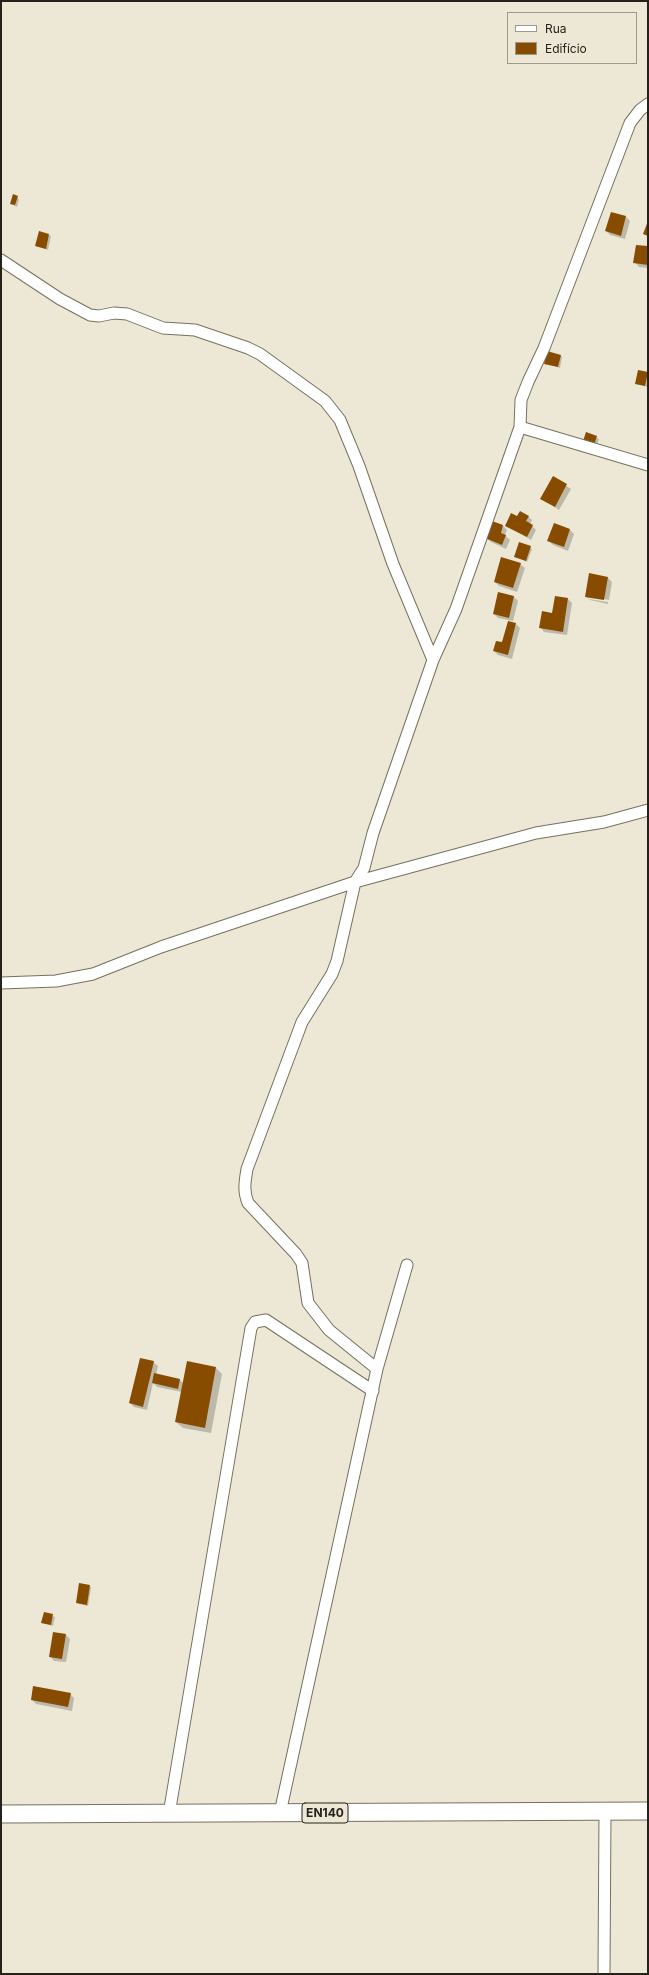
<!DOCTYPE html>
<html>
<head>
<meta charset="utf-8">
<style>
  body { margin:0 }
  #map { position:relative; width:649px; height:1975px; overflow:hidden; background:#ede8d5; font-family:Inter,sans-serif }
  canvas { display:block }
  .frame { position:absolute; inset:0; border:2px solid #24221b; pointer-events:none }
  .legend { position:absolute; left:507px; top:12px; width:130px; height:52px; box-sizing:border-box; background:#ede8d5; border:1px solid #9d998b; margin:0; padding:5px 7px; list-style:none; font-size:12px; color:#24221b }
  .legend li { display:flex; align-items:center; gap:8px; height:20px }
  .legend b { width:20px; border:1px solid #9d998b }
</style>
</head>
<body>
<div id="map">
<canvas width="649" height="1975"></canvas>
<div class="frame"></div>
<ul class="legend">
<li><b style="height:5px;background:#fff"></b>Rua</li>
<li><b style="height:11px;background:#874c00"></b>Edifício</li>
</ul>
</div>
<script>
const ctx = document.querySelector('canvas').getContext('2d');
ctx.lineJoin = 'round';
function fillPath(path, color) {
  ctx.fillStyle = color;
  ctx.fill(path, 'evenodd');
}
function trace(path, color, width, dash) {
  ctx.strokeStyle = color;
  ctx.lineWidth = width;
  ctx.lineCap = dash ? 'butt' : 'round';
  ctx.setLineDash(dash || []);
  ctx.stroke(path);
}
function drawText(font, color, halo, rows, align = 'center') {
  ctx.font = font + ' Inter,sans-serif';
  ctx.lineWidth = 4;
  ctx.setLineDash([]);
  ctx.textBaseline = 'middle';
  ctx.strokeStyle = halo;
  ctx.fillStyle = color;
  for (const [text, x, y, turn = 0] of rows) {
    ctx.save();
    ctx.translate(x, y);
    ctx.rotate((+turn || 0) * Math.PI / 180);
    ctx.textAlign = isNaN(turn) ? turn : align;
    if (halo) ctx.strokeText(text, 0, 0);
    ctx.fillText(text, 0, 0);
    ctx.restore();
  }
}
const shadow = new Path2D(`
  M13,195L19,199L17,207L11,204Z
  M611,213L626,217L630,221L625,239L610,235L606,231Z
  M40,232L51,236L48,250L36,246Z
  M648,247V268L639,267L635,262Z
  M561,356L562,357L560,368L545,363Z
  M639,371L648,373L647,387L636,383Z
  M587,433L599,439L596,447Z
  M553,477L571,489L559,510L541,498Z
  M528,516L532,520L530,524L536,530L531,540L506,525L518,518Z
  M493,522L503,526L507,530L505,535L510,540L506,549L491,542L486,538Z
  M555,524L570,530L574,534L568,551L553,545L549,541Z
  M530,547L532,549L527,562L515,556Z
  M520,564L525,568L517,592L499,586L495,582Z
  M608,578L612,582L609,600L589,596V599L608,602V604L590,600L586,596Z
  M498,593L514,597L518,601L513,621L498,618L494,614Z
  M568,599L572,603L567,635L544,632L540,627Z
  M516,624L520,628L512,659L498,655L494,651L503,643Z
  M153,1362L158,1366L156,1375L180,1380L184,1384L216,1368L222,1374L211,1433L183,1428L176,1422L182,1392L157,1387L153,1383L147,1410L134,1407L130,1403Z
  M90,1586L91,1588L88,1606L79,1604L77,1602Z
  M45,1614L55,1617L53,1626L42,1623Z
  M66,1635L70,1639L66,1662L54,1661L50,1656Z
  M70,1694L74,1698L72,1711L36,1704L32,1700Z`);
const building = new Path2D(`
  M13,194L18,196L15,205L10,204Z
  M611,212L626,216L621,236L605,231Z
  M648,221V236L643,234Z
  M39,231L49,234L46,249L35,246Z
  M636,245L648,246V265L633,263Z
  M547,351L561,355L558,367L544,364Z
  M638,370L648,372L645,386L635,384Z
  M586,432L597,436L594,445L583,441Z
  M553,476L567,484L555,507L540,499Z
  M520,511L529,516L526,521L533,525L527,537L505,526L511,513L517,516Z
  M492,521L503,525L501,533L506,535L502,545L485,538Z
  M554,523L570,529L564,547L547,541Z
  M519,542L531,546L526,561L514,557Z
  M501,557L521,563L513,588L494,582Z
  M589,573L608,577L604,600L585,597Z
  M498,592L514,596L509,618L493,614Z
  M555,596L568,598L563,632L539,628L542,611L552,613Z
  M508,621L516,623L508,655L493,651L496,641L502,642Z
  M140,1358L154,1361L143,1407L129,1403Z
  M187,1361L216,1367L205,1428L175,1422Z
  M154,1373L180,1379L178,1389L152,1383Z
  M79,1583L90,1585L87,1605L76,1603Z
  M44,1612L53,1614L51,1625L41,1623Z
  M53,1632L66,1634L62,1659L49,1657Z
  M33,1686L71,1693L68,1707L31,1700Z`);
const minor = new Path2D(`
  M1,260L60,299L90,315L99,316L114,313L127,314L163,328L195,330L248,348L260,354L325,401L340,420L359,466L393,564L433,660
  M520,427L648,465
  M1,983L56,981L93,974L161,947L355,882L536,833L604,822L648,810
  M377,1369L329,1330L308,1303L302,1263L296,1254L248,1203C243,1191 245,1181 247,1169L302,1022L332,974L337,961L355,882L364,868L373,833L433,660L456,609L520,427L521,400L528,382L544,348L630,123L640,110L648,104
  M280,1813L377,1369L407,1265
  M169,1814L251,1328L255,1322L266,1320L373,1391
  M604,1974L605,1811`);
const primary = new Path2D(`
  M1,1814L648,1811`);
const shields = [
  [325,1813,46]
];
const shieldNames = [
  ["EN140",325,1813]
];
fillPath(shadow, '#0003');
fillPath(building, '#874c00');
trace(minor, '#75705f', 13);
trace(primary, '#75705f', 19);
trace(minor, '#fff', 11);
trace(primary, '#fff', 17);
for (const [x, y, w] of shields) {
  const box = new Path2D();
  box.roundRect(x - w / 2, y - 10, w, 20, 3);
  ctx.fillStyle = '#ede8d5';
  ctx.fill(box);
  trace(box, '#24221b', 1);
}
drawText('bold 12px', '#24221b', null, shieldNames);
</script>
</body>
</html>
